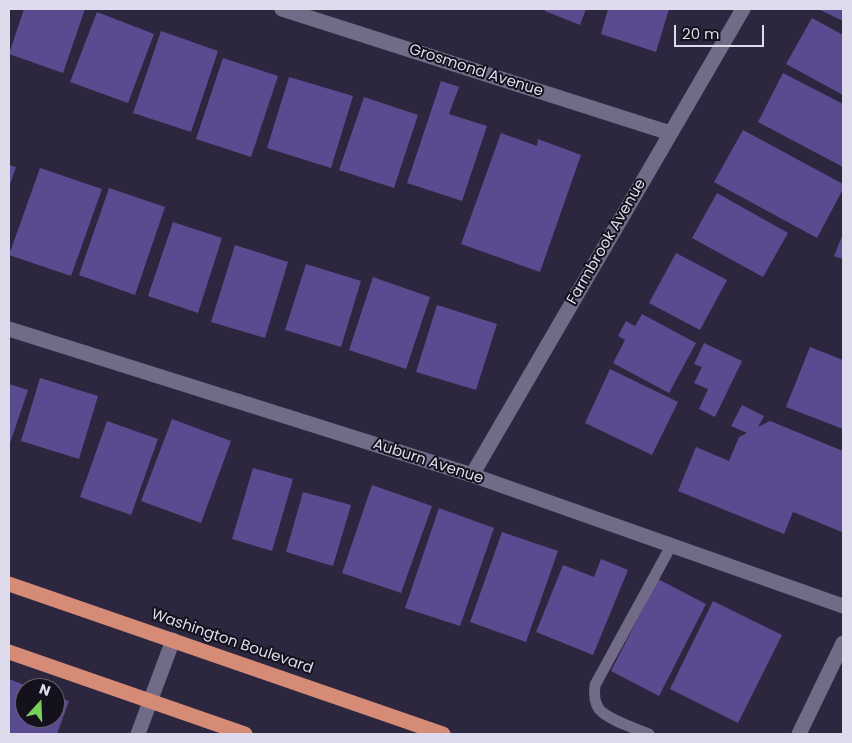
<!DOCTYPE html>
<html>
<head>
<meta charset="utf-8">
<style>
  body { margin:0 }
  #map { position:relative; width:852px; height:743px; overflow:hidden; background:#2c263f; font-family:Poppins,sans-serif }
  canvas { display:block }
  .frame { position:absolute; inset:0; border:10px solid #dedbec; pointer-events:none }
  .north { position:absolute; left:15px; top:678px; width:50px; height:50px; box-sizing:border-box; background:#14111d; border:1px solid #656270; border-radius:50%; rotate:20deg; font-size:14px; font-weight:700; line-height:20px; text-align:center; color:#dedbec }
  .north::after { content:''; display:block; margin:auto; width:18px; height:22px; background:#76d25a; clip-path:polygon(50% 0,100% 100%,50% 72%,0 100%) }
  .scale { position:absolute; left:674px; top:25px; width:90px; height:22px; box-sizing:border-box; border:2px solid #dedbec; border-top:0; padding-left:6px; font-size:15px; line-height:18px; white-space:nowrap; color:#dedbec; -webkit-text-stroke:4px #14111d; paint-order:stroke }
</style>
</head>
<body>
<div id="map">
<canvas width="852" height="743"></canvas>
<div class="frame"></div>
<div class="north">N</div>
<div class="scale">20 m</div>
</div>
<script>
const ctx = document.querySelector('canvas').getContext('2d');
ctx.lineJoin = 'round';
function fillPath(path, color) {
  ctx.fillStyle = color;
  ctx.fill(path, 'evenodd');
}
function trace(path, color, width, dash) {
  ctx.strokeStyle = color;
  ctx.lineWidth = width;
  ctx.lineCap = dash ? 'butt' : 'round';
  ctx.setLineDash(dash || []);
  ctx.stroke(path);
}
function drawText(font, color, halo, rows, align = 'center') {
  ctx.font = font + ' Poppins,sans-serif';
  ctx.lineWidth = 4;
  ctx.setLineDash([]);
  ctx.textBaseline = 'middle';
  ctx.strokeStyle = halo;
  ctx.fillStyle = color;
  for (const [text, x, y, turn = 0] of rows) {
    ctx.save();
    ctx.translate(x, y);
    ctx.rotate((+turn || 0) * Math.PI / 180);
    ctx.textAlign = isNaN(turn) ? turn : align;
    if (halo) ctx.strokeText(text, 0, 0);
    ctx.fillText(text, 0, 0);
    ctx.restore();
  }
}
const building = new Path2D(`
  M24,9H85L63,73L9,54Z
  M546,9H586L580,25L545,11Z
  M608,9H669L656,52L601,34Z
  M821,9H843V21L820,10Z
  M97,12L154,34L128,103L70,82Z
  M812,18L843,35V95L786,64Z
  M161,31L218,51L191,132L133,113Z
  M223,58L278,76L251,157L196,139Z
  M783,73L843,104V167L758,122Z
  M289,77L353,96L331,168L267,148Z
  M441,81L459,87L449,114L487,126L462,201L407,183Z
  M364,97L418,115L394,188L339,170Z
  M743,130L843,184V189L817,238L714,182Z
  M501,133L537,146L538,139L581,155L540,272L461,244Z
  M9,165L16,167L9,187Z
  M40,168L102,189L71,276L9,255Z
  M109,188L165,207L135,295L79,275Z
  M717,193L788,233L763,277L692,238Z
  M173,222L222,238L198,313L148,296Z
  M843,234V259L834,256Z
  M235,245L288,262L265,338L211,322Z
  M676,253L727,280L700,330L649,303Z
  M306,264L361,281L341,347L285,330Z
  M373,277L430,297L406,369L349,350Z
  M437,305L497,324L476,390L416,372Z
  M642,314L696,343L669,393L613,363L625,340L618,336L626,321L635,326Z
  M704,343L742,361L715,417L699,409L708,389L694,383L702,367L694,364Z
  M810,347L843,360V429L786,407Z
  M610,369L678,402L652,455L585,423Z
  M40,378L98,396L79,459L21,441Z
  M9,384L28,390L9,446Z
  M742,405L764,416L758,427L770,421L843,451V528L842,532L793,512L784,534L678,491L696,447L729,461L739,437L747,433L731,426Z
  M172,419L231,441L201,523L141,501Z
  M107,421L158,439L131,515L80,497Z
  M253,468L293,479L272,551L232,539Z
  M372,485L432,506L401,593L342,573Z
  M303,492L351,505L333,566L286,552Z
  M439,508L494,528L460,626L405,608Z
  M502,532L558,551L526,642L470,622Z
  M601,559L628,570L593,655L536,632L563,565L594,577Z
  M658,579L706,604L659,696L611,671Z
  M713,601L782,635L738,723L670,689Z
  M9,679L32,688H25V718H55V696L69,701L57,734H9Z`);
const lane = new Path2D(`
  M649,734C635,728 608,720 599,709C594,702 594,693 595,685L671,546`);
const street = new Path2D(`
  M282,9L670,133
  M9,329L472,475L843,606
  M472,475L743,9
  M799,734L843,643`);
const secondary = new Path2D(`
  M138,734L173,640`);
const highway = new Path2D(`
  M9,584L443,734
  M9,652L245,734`);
const streetNames = [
  ["Grosmond Avenue",476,71,18],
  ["Farmbrook Avenue",607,242,-60],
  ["Auburn Avenue",428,462,18],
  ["Washington Boulevard",232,642,19]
];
fillPath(building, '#5a4b90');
trace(lane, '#716b88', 11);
trace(street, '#716b88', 15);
trace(secondary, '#716b88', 15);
trace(highway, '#d68b77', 15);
drawText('15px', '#dedbec', '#14111d', streetNames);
</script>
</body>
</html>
